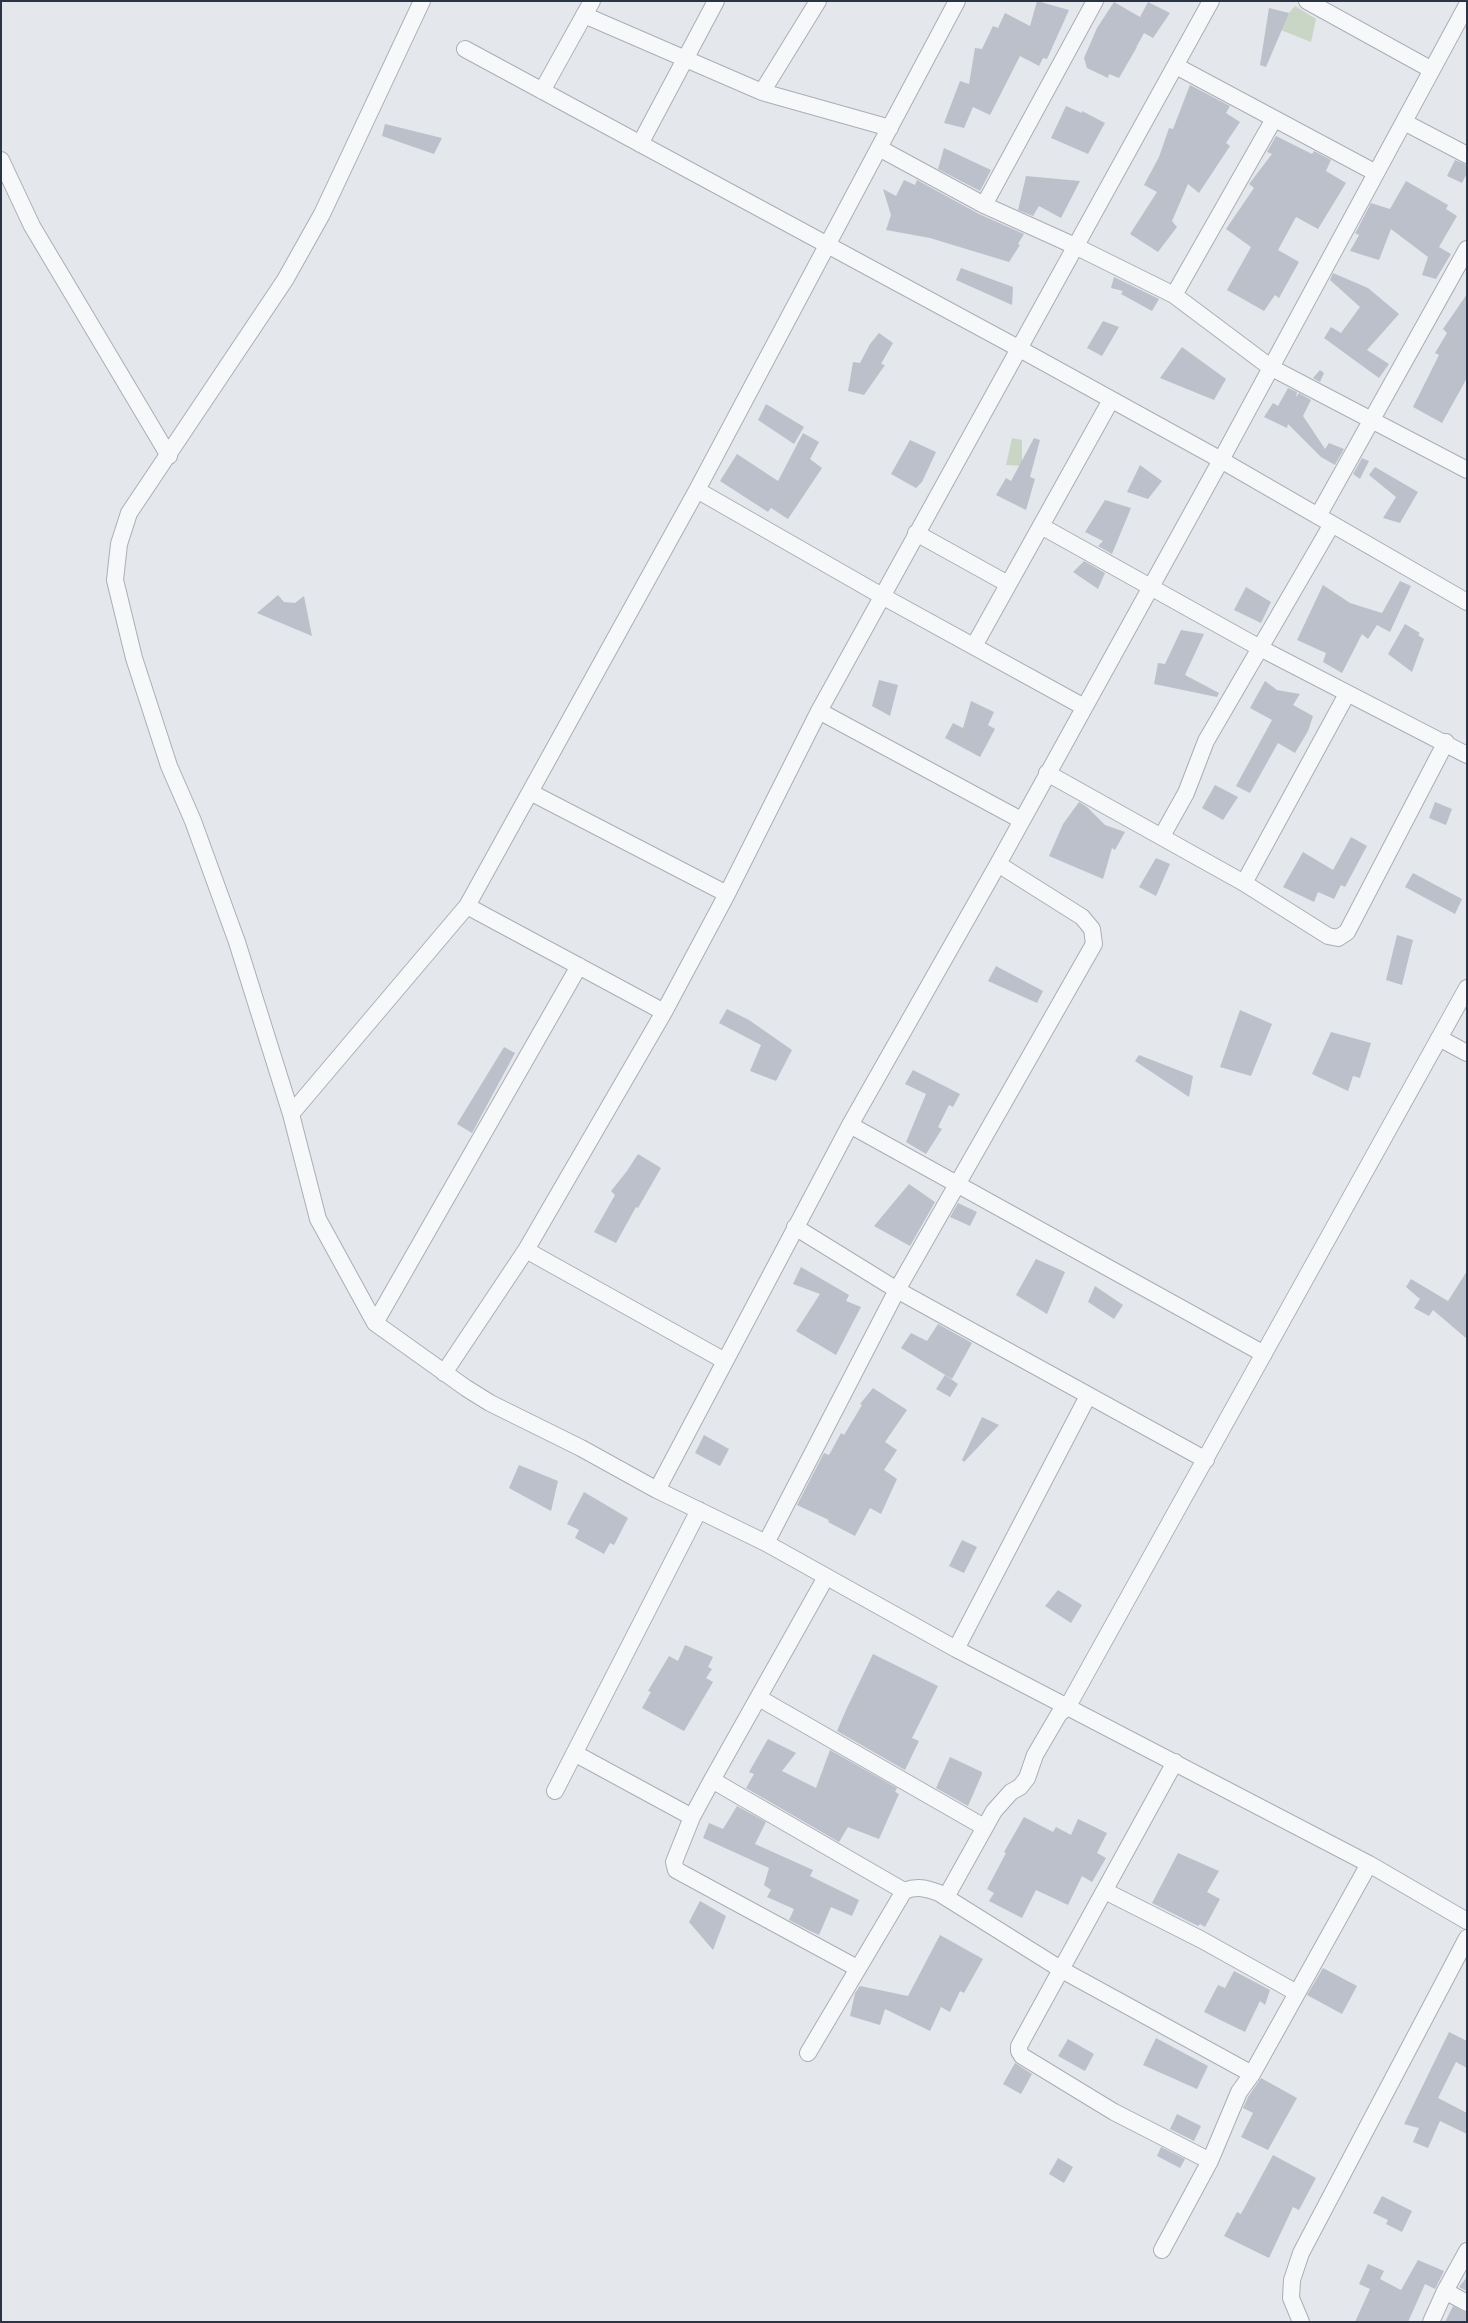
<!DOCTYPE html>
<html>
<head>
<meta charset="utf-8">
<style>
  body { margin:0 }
  #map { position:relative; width:1468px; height:2323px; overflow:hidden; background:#e4e7ec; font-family:"Source Sans 3",sans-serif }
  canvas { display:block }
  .frame { position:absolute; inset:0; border:2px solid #2b3445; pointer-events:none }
</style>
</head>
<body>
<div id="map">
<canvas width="1468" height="2323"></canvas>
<div class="frame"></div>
</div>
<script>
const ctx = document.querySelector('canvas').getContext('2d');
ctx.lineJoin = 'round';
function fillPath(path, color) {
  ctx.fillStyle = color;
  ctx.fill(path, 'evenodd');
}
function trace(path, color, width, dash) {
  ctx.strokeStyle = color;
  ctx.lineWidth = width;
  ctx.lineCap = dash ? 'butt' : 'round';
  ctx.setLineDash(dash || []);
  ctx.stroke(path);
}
const green = new Path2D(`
  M1295,6L1316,19L1311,42L1276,28Z
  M1012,438L1022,440V466L1006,465Z`);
const building = new Path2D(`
  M1037,1L1069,10L1047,59L1043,58L1039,66L1020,56L990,115L973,107L964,128L944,123L960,81L969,84L975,48L982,49L993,26L998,28L1005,13L1030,26Z
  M1114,2L1140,17L1148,2L1170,13L1153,38L1144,33L1137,46L1135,45L1137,47L1119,78L1109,74L1108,78L1087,68L1084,58L1097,28Z
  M1269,8L1289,13L1266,67L1260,65Z
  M1190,85L1230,106L1226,113L1240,122L1226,143L1230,146L1199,193L1188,184L1172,221L1177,227L1158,252L1130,234L1157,192L1144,185L1159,157L1169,128L1173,129Z
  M1066,106L1082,113V111L1105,123L1088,154L1051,138Z
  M385,124L442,138L434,154L382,136Z
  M1276,136L1312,154L1314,151L1331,160L1326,171L1346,183L1318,229L1296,217L1278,250L1299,262L1279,298L1275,295L1264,311L1227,290L1251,247L1226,229L1254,188L1249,184L1272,154L1267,152Z
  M944,148L991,170L980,191L938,169Z
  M1455,160L1467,165V173L1462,183L1447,176Z
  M1026,176L1080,181L1061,218L1039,206L1033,216L1018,210Z
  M904,180L915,185L917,180L979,214L1024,234L1018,244L1020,245L1009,262L930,238L886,230L891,215L883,189L896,196Z
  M1406,181L1448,205L1446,209L1457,216L1439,247L1451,254L1436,279L1422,275L1428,257L1391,229L1379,260L1350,251L1359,235L1355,233L1357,230L1371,203L1390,209Z
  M961,268L1013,287L1012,305L956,280Z
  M1333,273L1368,288L1399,314L1367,350L1389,364L1379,378L1324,338L1331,327L1341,333L1360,307L1330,280Z
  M1114,277L1159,299L1152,311L1121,294L1123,291L1111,288Z
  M1467,294V378L1442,423L1413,407L1439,355L1435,353L1447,333L1443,329Z
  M1103,321L1119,327L1102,356L1087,348Z
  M879,333L893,343L881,364L885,365L864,395L848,391L853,362L860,363L870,344Z
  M1182,347L1226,379L1214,400L1160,378Z
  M1320,370L1324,373L1320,382L1313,378Z
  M1288,388L1297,392L1296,397L1299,393L1311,400L1303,416L1325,449L1329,443L1344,449L1335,465L1321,457L1288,424L1287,428L1264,417L1273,403L1278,406Z
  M766,404L804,427L794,444L758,420Z
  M803,433L819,442L810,459L822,468L788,519L771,508L768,512L720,481L737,454L778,481Z
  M1034,438L1040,440L1030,477L1035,479L1026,510L996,495L1006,478L1011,481Z
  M910,440L936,452L922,482L916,488L891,474Z
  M1362,458L1369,461L1360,479L1353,474Z
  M1140,465L1162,481L1148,499L1127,492Z
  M1375,467L1418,492L1400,523L1383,518L1396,497L1369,475Z
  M1105,500L1131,508L1112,554L1098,546L1103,541L1085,532Z
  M1084,561L1105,573L1098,589L1073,572Z
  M1400,581L1411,586L1390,632L1377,625L1368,639L1362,634L1342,673L1323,662L1326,653L1297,640L1323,585L1350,603L1382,613Z
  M1246,587L1271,602L1261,623L1234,610Z
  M278,595L284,602L295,603L304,596L312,636L257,613Z
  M1405,624L1420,633L1418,635L1424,639L1412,672L1388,654Z
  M1181,630L1204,634L1185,675L1219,693L1217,697L1154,684L1158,663L1165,664Z
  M879,680L898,685L890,716L872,706Z
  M1265,681L1277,690L1300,694L1293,705L1313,716L1308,731L1295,753L1278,743L1250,793L1236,786L1272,720L1250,708Z
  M971,701L994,712L988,725L995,729L980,757L945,738L953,723L963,728Z
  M1215,785L1238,797L1223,820L1202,808Z
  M1079,802L1087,807L1105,825L1125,832L1115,850L1112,848L1103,879L1049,856L1063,824Z
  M1435,802L1452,809L1446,825L1429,818Z
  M1351,837L1367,846L1345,887L1341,885L1334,899L1318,892L1314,902L1283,887L1303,852L1333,870Z
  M1156,858L1170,864L1156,896L1139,887Z
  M1413,873L1462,899L1455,914L1405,887Z
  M1397,935L1413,940L1402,985L1386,980Z
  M996,966L1043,991L1037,1003L988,981Z
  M727,1009L749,1020L792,1050L776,1081L750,1071L761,1045L719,1023Z
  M1240,1010L1272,1024L1251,1076L1220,1067Z
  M1331,1032L1371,1043L1360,1078L1353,1076L1348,1091L1312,1074Z
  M504,1047L515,1053L472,1133L457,1124Z
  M1139,1055L1193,1076L1189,1097L1135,1061Z
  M913,1070L960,1094L953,1107L949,1105L938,1127L942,1129L926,1154L906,1142L926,1094L905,1084Z
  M638,1154L661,1168L638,1208L636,1207L616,1243L594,1232L615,1195L611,1191L627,1171Z
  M909,1184L935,1202L910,1246L874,1226Z
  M958,1203L977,1212L970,1226L950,1217Z
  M1036,1259L1065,1272L1047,1314L1016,1295Z
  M801,1267L849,1295L846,1301L861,1307L836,1355L796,1331L820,1294L793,1284Z
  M1467,1271V1339L1433,1310L1429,1316L1414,1308L1420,1299L1406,1287L1411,1279L1448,1301Z
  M1095,1286L1123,1305L1114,1319L1088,1302Z
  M938,1324L972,1343L952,1379L901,1348L911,1333L927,1341Z
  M945,1375L958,1384L950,1397L936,1389Z
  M873,1388L907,1410L885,1442L897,1450L884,1470L897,1479L881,1514L870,1508L855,1536L828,1522L829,1520L797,1505L824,1453L829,1455L841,1433L844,1435L862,1405L860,1404Z
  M982,1417L999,1425L964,1462L962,1460Z
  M704,1435L729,1449L720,1466L695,1453Z
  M519,1465L558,1481L551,1511L509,1488Z
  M584,1492L628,1518L614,1545L610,1543L604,1554L575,1538L579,1530L567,1524Z
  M962,1540L977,1547L964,1573L949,1566Z
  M1058,1590L1082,1605L1071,1623L1045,1606Z
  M685,1645L713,1657L708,1667L712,1669L706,1678L713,1682L684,1731L642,1708L651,1692L648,1691L669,1656L678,1661Z
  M873,1654L938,1686L912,1738L919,1741L905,1770L837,1731L846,1710Z
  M768,1739L796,1753L782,1771L816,1788L830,1750L897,1788L895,1792L899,1794L879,1839L848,1827L839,1842L746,1788L754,1774L749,1772Z
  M950,1757L982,1772V1774L968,1806L936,1788Z
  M737,1806L766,1822L755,1844L813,1870L810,1876L859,1900L852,1916L831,1907L819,1935L808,1930L789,1920L794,1909L767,1897L771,1890L764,1885L769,1868L703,1838L709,1823L723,1829Z
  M1024,1817L1053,1832L1056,1827L1071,1835L1078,1819L1107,1833L1097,1853L1106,1858L1092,1882L1082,1876L1068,1905L1036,1890L1022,1918L989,1901L994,1893L987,1889L1006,1853L1004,1852Z
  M1178,1853L1219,1871L1207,1892L1220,1899L1205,1927L1200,1924L1198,1926L1152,1903Z
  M700,1901L726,1916L713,1950L689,1922Z
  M940,1935L983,1959L964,1993L960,1991L950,2012L941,2007L930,2031L885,2009L880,2025L850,2016L855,1993L860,1986L908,1996Z
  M1323,1968L1357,1986L1342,2014L1307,1995Z
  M1234,1971L1270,1990L1265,2005L1260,2001L1245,2032L1204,2012L1218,1985L1225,1988Z
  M1449,2032L1467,2041V2068L1456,2062L1438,2098L1467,2113V2134L1440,2121L1428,2148L1413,2142L1419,2128L1404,2124Z
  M1156,2038L1208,2066L1197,2089L1143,2065Z
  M1068,2039L1094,2054L1085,2071L1058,2056Z
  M1015,2063L1032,2074L1021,2094L1003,2084Z
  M1261,2078L1297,2098L1268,2150L1241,2137L1253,2113L1243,2108L1248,2097Z
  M1177,2114L1201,2126L1194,2141L1170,2129Z
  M1161,2147L1185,2159L1180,2168L1157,2156Z
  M1273,2155L1316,2178L1299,2210L1293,2207L1269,2258L1224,2236L1237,2212L1241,2214Z
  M1058,2158L1073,2167L1064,2183L1049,2174Z
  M1382,2196L1412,2211L1402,2232L1386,2224L1388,2220L1373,2213Z
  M1418,2260L1444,2271L1435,2289L1425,2284L1408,2322H1355L1370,2289L1359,2284L1368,2264L1384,2271L1380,2279L1401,2290Z
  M1467,2277V2291L1459,2287Z
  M1453,2306L1467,2313V2322H1445Z`);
const minor = new Path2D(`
  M422,1L322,214L285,280L129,513L119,544L115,580L134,658L169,766L193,821L237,942L291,1114L318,1219L375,1323L466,1388L490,1403L581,1448L657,1490L766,1543L956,1649L1369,1864L1467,1921
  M1307,1L1432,70
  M584,15L762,92L890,128
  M465,49L1018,348L1221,460L1467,602
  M1176,66L1376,173
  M542,91L592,1
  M762,92L818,1
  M1404,122L1467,155
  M640,144L716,1
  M879,148L984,205L1075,246L1174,295L1270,367L1467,470
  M1,160L32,226L169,456
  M984,205L1095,1
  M1174,295L1274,119
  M697,490L882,596L1084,707
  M1318,516L1467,249
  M1041,526L1260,648L1467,755
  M916,533L1008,584
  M974,646L1111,400
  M819,711L1021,820
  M1047,773L1244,883L1328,936L1338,938L1347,932L1446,742
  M530,792L727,894
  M1162,836L1186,793L1206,741L1332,524
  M1244,883L1347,694
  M467,906L664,1012
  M1439,1038L1467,1053
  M291,1114L467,906L697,490L957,1
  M850,1125L1264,1354
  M795,1227L897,1290L1206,1460
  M526,1250L725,1361
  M375,1323L579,966
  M444,1373L526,1250L664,1012L727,894L819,711L1211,1
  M657,1490L850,1125L998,864L1221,460L1467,5
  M766,1543L897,1290L1094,944L1092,929L1082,917L998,864
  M826,1577L712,1780L692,1817L674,1862L676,1870L857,1968
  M956,1649L1088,1396
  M759,1698L984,1827
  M576,1754L692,1817
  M1175,1762L1019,2046V2051L1022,2056L1114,2112L1210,2161
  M712,1780L904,1891
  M555,1791L699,1510
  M1105,1891L1202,1940L1297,1993
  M946,1897L994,1811L1011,1792L1020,1787L1027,1778L1035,1755L1059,1714L1068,1706L1467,988
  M808,2053L904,1891C917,1886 926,1888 939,1893L1062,1970L1252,2074
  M1162,2250L1210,2161L1239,2092L1252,2074L1369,1864
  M1445,2291L1467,2303
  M1301,2322L1291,2298L1292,2280L1301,2253L1467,1938
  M1431,2322L1445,2291L1467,2251`);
fillPath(green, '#c9d6c5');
fillPath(building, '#bbc0ca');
trace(minor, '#a9aeb7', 18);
trace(minor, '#f7f8fa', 16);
</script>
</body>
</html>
